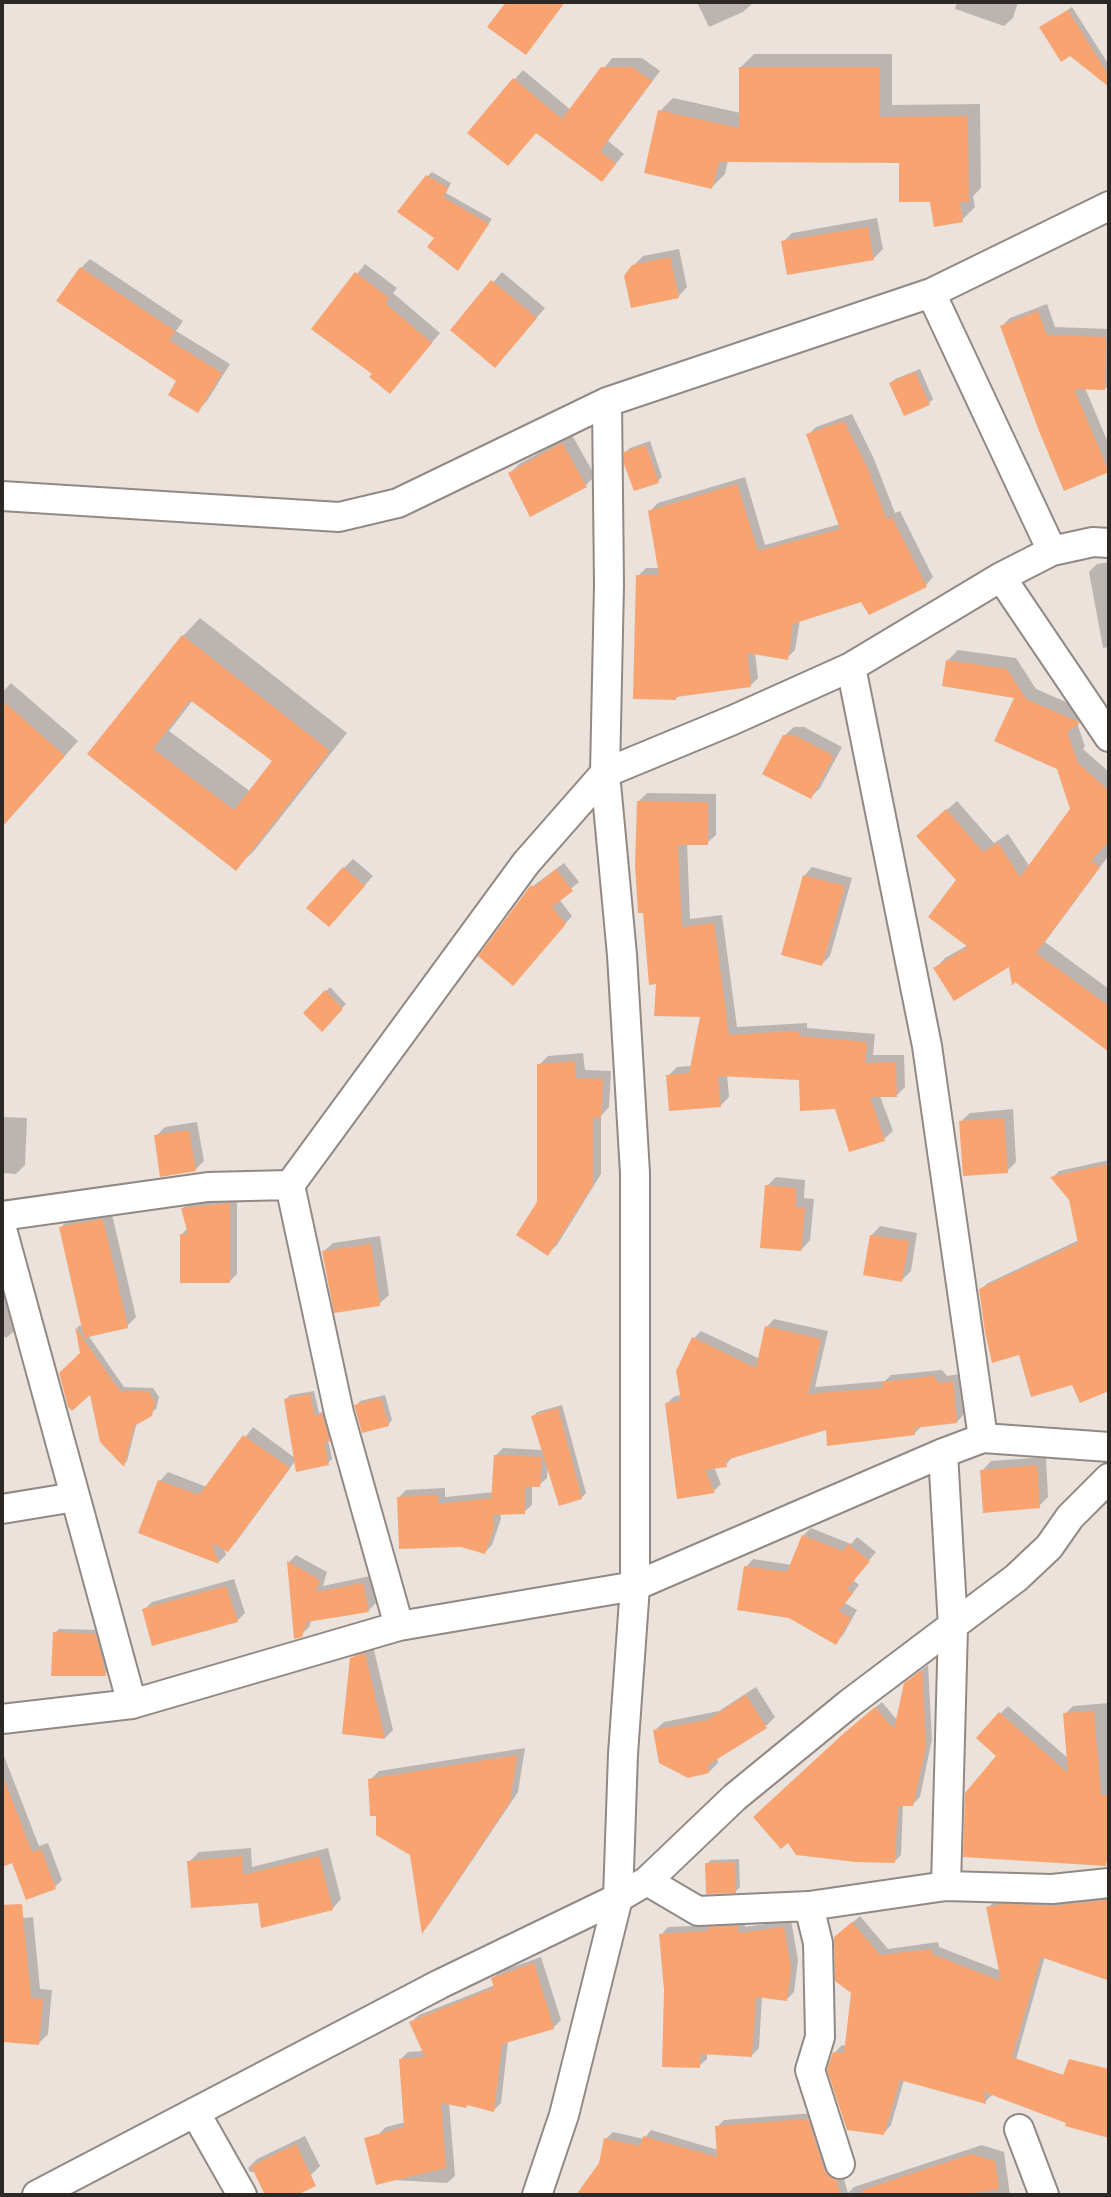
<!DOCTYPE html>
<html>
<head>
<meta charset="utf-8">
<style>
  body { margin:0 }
  #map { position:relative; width:1111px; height:2197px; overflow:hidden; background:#ebe2dc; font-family:Quicksand,sans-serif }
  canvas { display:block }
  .frame { position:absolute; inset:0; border:4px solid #2b2826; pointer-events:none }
</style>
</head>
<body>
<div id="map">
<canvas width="1111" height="2197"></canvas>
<div class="frame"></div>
</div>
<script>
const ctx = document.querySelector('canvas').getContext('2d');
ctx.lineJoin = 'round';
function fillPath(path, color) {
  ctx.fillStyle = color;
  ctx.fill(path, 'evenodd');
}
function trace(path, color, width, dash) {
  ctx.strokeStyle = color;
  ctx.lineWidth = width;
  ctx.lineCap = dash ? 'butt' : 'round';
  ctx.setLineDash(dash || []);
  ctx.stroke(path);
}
const shadow = new Path2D(`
  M508,2H565L525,53L489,26Z
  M697,2H752L753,3L743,12L709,27Z
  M957,2H1018L1013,18L1004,26L955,9Z
  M1072,7L1109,65V85L1070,54L1042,27Z
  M754,54H892V105L980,104L981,188L973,196L975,207L962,220L932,200L900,161L728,160L725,174L712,187L660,111L673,98L741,113V67Z
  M612,58H642L660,71L608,141L624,154L602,180L536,132L514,80L523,70L571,110Z
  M432,172L451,183L446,193L492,219L458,269L436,238L428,176Z
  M877,218L883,249L874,258L783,242L792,233Z
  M679,249L687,287L678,297L633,266L643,256Z
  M90,259L183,321L176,331L230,364L207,401L198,410L178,381L81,268Z
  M365,264L397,288L393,293L440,333L390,392L374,374L313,329Z
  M502,272L545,308L504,356L452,330Z
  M1047,304L1055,327L1109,329V388H1085L1109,445L1108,471L1002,326L1010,318Z
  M920,369L933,399L929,403L891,383L895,379Z
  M852,414L874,459L895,513L900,511L933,577L926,585L862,600L800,620L795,650L787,658L755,653L758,678L750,686L679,695L676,699L638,576L646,568H660L650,511L658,503L745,477L765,545L840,524L808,435L816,427Z
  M572,435L595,476L586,485L510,473L519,464Z
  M650,441L662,477L658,481L626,452L630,448Z
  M1109,562V647L1103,648L1089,572L1097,564Z
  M200,618L347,733L254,851L236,868L89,753L183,636ZM193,700L275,761L251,792L169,731Z
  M958,650L1016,658L1036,689L1089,712L1077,723L1085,746L1083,749L1109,772V855L1045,942L1109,989V1050L1015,980L1011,964L935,969L945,958L968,945L958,880L928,826L957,801L994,843L1008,834L1030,867L1072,809L1055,759L1016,697L948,660Z
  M11,683L78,741L2,827V693Z
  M794,727H804L842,747L820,788L811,797L784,736Z
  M647,793L716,794V835L707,843H687L690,919L722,915L737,1027L807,1023V1028L875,1034L873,1055H904L905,1087L896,1096H880L893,1131L884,1139L801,1078L727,1074L729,1097L720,1106L668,1076L677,1067L692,1066L702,1016L657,982L639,801Z
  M353,859L373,876L338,916L344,868Z
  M564,863L579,882L559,899L572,916L520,976L481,956L533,886Z
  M812,867L852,878L830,956L822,964L804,876Z
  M330,987L346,1004L322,1029L305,1013Z
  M583,1053L585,1070L611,1071L609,1107L601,1116V1174L557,1245L548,1253L539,1203V1065L548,1056Z
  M1013,1109L1016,1162L1007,1171L960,1122L970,1113Z
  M2,1117L27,1118L25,1165L16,1174L2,1173Z
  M197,1122L204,1161L195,1170L156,1136L165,1127Z
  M1109,1160V1389L1081,1401L1073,1383L1020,1353L980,1290L988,1283L1079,1240L1071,1199L1052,1178L1059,1171Z
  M776,1177L805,1180L804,1198L814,1199L810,1240L801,1250L767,1186Z
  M237,1196V1274L229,1282L182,1234L189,1227L183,1208L191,1200Z
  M111,1210L136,1317L127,1326L88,1335L124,1387L153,1388L159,1397L156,1409L137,1422L127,1461L124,1464L82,1353L77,1328L80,1325L84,1330L61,1227L70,1218Z
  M880,1226L917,1233L911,1271L902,1280L871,1236Z
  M380,1236L389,1295L379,1304L323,1252L333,1243Z
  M2,1286L15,1305L21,1325L6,1338L2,1334Z
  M774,1319L828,1331L815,1387L885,1381L891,1375L942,1370L947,1376L960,1374L964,1414L957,1422L923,1425L915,1433L828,1428L733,1456L726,1465L714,1467L721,1484L714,1491L667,1403L675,1396L682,1395L694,1338L701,1331L760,1359L767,1327Z
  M314,1391L319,1413L326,1411L333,1435L328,1440L332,1459L328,1463L296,1460L236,1542L228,1550L224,1548L226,1555L219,1562L140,1532L160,1481L168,1472L207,1487L253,1427L295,1458L285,1400L290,1395Z
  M385,1395L392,1420L388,1425L356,1406L360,1401Z
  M562,1405L586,1493L581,1498L548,1465L547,1478L539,1485H532V1505L524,1512L500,1513L501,1519L492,1545L485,1552L399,1497L406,1490L445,1488V1497L494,1492L496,1455L503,1448L543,1450L533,1417L537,1412Z
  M1046,1457L1048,1497L1039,1506L982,1471L991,1461Z
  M811,1528L851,1544L857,1537L876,1552L853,1580L859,1585L845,1603L857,1610L843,1635L836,1643L746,1567L753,1559L792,1565L803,1536Z
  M296,1555L327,1572L323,1586L370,1576L376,1603L368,1611L312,1619L309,1627L301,1635L295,1637L289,1562Z
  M234,1579L245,1613L237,1621L144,1610L152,1602Z
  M59,1629L99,1630L110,1670L105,1674L55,1633Z
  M373,1646L393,1730L385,1738L344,1733L352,1658L360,1650Z
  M928,1665L932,1739L920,1797L913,1804H903L901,1855L894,1862L852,1727L882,1702L897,1720L912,1677Z
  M756,1687L775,1717L766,1726L717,1758L718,1763L709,1772L654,1731L664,1722L719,1711Z
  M1109,1703V1860L1105,1864L999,1756L1000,1714L1008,1706L1069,1759L1065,1714L1073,1706Z
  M525,1748L518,1792L430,1923L423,1930L411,1854L378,1814L370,1780L379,1771Z
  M2,1751L39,1846L48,1843L62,1880L55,1887L27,1898L13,1860L4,1864L2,1857Z
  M251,1848L252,1867L328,1848L341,1899L332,1909L260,1901L189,1862L199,1852Z
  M739,1859L740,1887L736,1891L707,1864L711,1860Z
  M1109,1894V1979L1045,1956L1015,2063L1109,2086V2137L1067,2125L1068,2122L993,2094L985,2102L904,2080L891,2125L884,2133L835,2052L842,2045L846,2046L853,1992L844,1930L860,1916L888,1949L938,1942L939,1947L1001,1971L988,1908L996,1900Z
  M33,1917L40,1989L52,1990L48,2034L39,2043L2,2040V1920Z
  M744,1919L745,1927L791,1920L798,1960L794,1992L787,1999L762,1996L759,2048L752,2055L707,2053V2059L699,2066L666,1990L661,1935L668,1927L712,1925L717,1920Z
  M541,1957L561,2020L553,2028L508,2041L501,2103L494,2110L469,2103H449L455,2176L447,2183L376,2179L378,2135L386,2127L406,2122L400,2060L408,2052L424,2051L411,2022L419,2015L495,1985L493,1978L501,1971Z
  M815,2113L842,2173L848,2193L854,2187L982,2145L1004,2152L1010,2195H606L601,2163L606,2139L613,2132L644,2139L651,2130L718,2150L717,2127L724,2120Z
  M305,2136L320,2166L311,2175L250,2172L248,2168L257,2159Z`);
const building = new Path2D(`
  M506,2H565L526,55L487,27Z
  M1068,10L1109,76V87L1070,56L1061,62L1039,27Z
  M601,67H632L652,81L600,151L616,164L602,182L536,133L508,166L467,133L513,78L562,119Z
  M739,67H880V117L968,116L969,202H960L963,222L934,227L930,202H899V163L719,162L712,189L644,173L658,110L739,128Z
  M426,175L448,188L443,197L489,224L458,271L427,247L434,238L397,212Z
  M868,227L874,260L787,275L781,241Z
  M670,257L679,298L631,308L624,276L632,265Z
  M80,267L175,331L169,340L222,373L198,413L168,395L176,381L56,301Z
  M355,272L389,298L385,303L432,343L390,394L369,377L372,374L311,329Z
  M491,280L537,318L495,368L450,330Z
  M1038,311L1047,335L1106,337L1105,390L1074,389L1109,472L1064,491L1039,431L1000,326Z
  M915,372L930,405L904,416L889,383Z
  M844,421L867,467L887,520L892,517L927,587L869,615L861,602L793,624L788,660L747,653L751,687L676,697V700L633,699L636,575H659L648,511L737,484L758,551L840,529L806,434Z
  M562,443L587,487L530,517L508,473Z
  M646,445L659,483L634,491L624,464V452Z
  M182,635L330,751L236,871L87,754ZM190,700L272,761L234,810L153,749Z
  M946,660L1007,669L1026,699L1079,722L1080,723L1067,732L1078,763L1109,791V841L1091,861L1100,867L1036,953L1109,1006V1052L1015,982L1012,986L1009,967L954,1001L933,968L968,947L928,917L956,880L916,836L946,809L983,852L998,843L1020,877L1070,809L1057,769L994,741L1014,698L942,686Z
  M2,700L65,756L2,827Z
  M783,735H794L834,756L811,799L762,774Z
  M637,801L708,802V845H678L682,927L714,923L729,1035L799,1031V1036L867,1042L865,1063L896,1062L897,1097H870L885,1141L849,1152L835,1109L800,1111L799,1080L718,1076L721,1107L669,1111L666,1075L689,1073L700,1017L654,1016L656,984L649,985L643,913H638L635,866Z
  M343,867L365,886L329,927L306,908Z
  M556,869L573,891L552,907L566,924L513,986L478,956L531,885L534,887Z
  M803,875L845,886L822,966L781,955Z
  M325,990L343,1009L322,1032L303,1013Z
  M575,1061L576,1078L603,1079L601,1118L593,1117V1185L548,1256L516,1235L537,1202V1064Z
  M1004,1118L1008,1173L963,1176L959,1121Z
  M189,1130L196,1171L160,1177L154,1135Z
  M1109,1164V1391L1080,1403L1072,1385L1031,1397L1019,1355L992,1363L985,1332L979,1289L1078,1243L1069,1200L1050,1177Z
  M765,1185L796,1188V1207L805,1208L801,1251L760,1248Z
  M230,1203V1283H180V1234H188L181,1208Z
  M103,1219L128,1328L84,1338L59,1227Z
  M870,1235L909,1241L902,1282L863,1275Z
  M371,1244L380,1306L334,1313L322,1251Z
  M765,1326L821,1339L808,1394L882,1388V1382L934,1376L939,1383L953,1381L957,1423L914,1428L915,1435L827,1446L826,1430L726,1460L727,1467L705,1470L715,1493L677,1499L665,1403L681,1401L676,1371L692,1337L756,1368Z
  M75,1327L120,1391H148L155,1402L152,1416L134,1426L124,1467L100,1442L90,1395L72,1411L68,1407L59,1373L80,1353Z
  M310,1394L315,1416L322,1414L330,1441L324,1443L329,1465L296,1472L284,1399Z
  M381,1398L389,1426L362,1433L354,1405Z
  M558,1408L582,1499L559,1506L531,1416Z
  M243,1435L290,1468L228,1552L212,1543L219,1564L138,1533L158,1480L199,1495Z
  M494,1455L542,1457L540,1487H525V1514L493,1515L494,1528L485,1554L461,1547L399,1549L397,1497L438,1495V1504L491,1498V1501Z
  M1037,1465L1040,1508L983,1513L980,1470Z
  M802,1535L843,1551L848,1544L870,1561L847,1589L853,1593L839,1611L851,1618L836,1645L789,1618L737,1610L744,1566L787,1572Z
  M287,1561L320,1580L316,1592L363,1583L369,1612L307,1622L302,1637L294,1639Z
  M226,1586L238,1622L152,1646L142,1609Z
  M53,1632L96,1634L106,1676H51Z
  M365,1653L385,1739L342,1734L350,1658Z
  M922,1670L926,1747L913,1806H898L895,1863L856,1862L796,1855L788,1843L781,1849L753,1817L843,1734L875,1707L894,1729L904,1683Z
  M746,1695L767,1728L708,1765L709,1773L688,1778L659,1763L653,1730L708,1720Z
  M1094,1711L1101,1795H1109V1833L1106,1866L963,1857L965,1793L996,1756L976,1738L999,1712L1068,1773L1063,1713Z
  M517,1755L510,1802L422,1934L410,1855L376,1835V1816H370L368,1779Z
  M4,1779L32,1852L41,1849L56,1889L26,1900L12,1863L2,1867V1780Z
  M242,1856L243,1875L319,1856L333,1910L261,1928L258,1903L191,1908L187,1861Z
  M735,1862L736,1893L706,1894L705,1863Z
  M1107,1900V1980L1041,1957L1012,2057L1063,2075L1069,2059L1109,2069V2138L1065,2126L1066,2123L984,2092L986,2104L900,2080L884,2135L847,2130L827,2070L833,2052L844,2053L851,1993L835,1981L834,1937L852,1922L880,1955L931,1949L932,1954L1001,1981L986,1907L1004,1904L1054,1906Z
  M22,1904L31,1998L43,1999L39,2045L2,2042V1905Z
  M738,1926V1933L784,1927L791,1968L787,2001L756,1997L752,2057L700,2054V2068L662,2067L664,1990L659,1934L708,1931V1927Z
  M534,1963L554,2029L502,2044L494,2112L467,2105L466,2108L441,2103L446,2168L376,2185L364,2138L404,2127L399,2059L425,2057L409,2022L494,1988L491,1978Z
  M808,2119L824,2169L828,2176L836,2180L841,2195H576L599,2163L604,2138L640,2146L643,2136L717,2157L715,2126Z
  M296,2144L316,2186L297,2195H265L251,2166Z
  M971,2154L995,2161L999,2189L962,2195H863L862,2190Z`);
const minor = new Path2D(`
  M931,293L1052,551
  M2,496L339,517L398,503L607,402L931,293L1109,206
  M1001,577L1109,737
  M851,667L927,1046L983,1438
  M290,1185L339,1413L399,1626
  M2,1216L208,1187L290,1185L526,863L605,773L733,720L851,667L1001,577L1052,551L1093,542L1109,543
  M2,1229L132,1704
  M943,1453L953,1627L946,1886
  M2,1509L75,1497
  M2,1719L132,1704L399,1626L635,1586L943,1453L983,1438L1109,1447
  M647,1881L735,1797L850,1703L1016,1578L1049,1547L1070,1517L1109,1478
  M809,1906L818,1943L820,2037L810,2070L840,2164
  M195,2112L242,2195
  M1019,2129L1044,2195
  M37,2195L440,1984L618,1898L647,1881L698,1911L809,1906L946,1886L1052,1889L1109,1883
  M537,2195L564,2115L618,1898L623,1754L635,1586V1173L622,955L605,773L609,585L607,402`);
fillPath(shadow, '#0003');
fillPath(building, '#f8a370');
trace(minor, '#928984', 32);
trace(minor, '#fff', 28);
</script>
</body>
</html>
